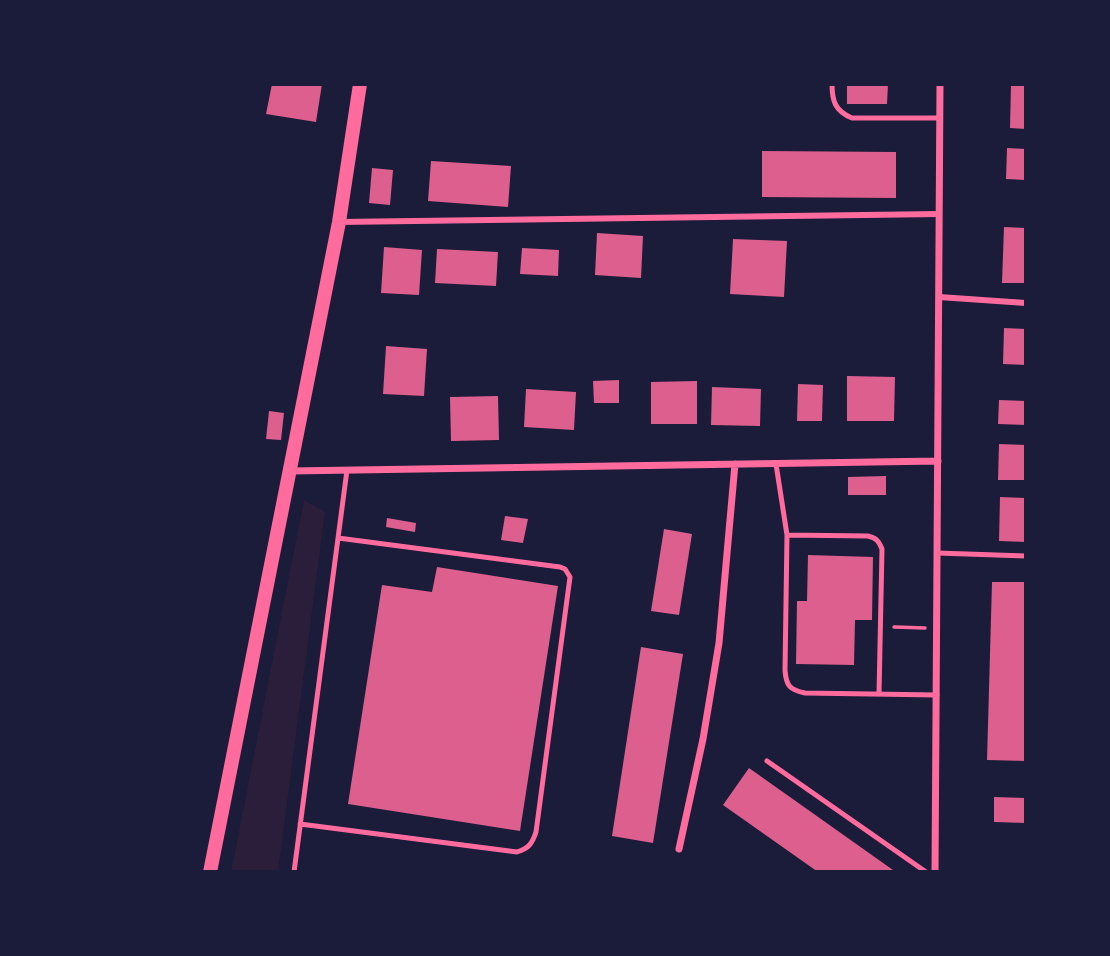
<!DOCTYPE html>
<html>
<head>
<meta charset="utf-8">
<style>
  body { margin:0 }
  #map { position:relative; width:1110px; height:956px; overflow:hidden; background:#1b1b3a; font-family:"Open Sans",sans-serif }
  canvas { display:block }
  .frame { position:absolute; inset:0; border:86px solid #1b1b3a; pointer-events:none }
</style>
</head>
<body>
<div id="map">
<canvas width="1110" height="956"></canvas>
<div class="frame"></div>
</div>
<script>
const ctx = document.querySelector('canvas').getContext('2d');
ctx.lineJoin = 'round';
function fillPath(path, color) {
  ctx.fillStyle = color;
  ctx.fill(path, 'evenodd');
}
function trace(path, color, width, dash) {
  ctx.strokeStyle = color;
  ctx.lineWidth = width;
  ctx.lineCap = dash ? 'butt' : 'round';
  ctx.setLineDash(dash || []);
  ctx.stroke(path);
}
const green = new Path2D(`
  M304,500L325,512L278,872H231Z`);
const building = new Path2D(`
  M272,84H322L316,122L266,114Z
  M847,84H888L887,104H847Z
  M1011,84H1026V129L1010,128Z
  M1007,148L1026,149V180L1006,179Z
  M762,151L896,152V198L762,197Z
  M431,161L511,166L508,207L428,201Z
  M372,168L393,170L390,205L369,203Z
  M1004,227L1026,228V283H1002Z
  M597,233L643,236L641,278L595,275Z
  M733,239L787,241L784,297L730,294Z
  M384,247L422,250L419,295L381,293Z
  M522,248L559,250L558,276L520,274Z
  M437,249L498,252L496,286L435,283Z
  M1004,328L1026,329V365L1003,364Z
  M386,346L427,349L424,396L383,394Z
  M847,376L895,377L894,421H847Z
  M619,380V403H594L593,381Z
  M697,381V424H651V382Z
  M798,384L823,385L822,421H797Z
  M712,387L761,389L760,426L711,425Z
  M526,389L576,392L574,430L524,427Z
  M498,396L499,440L451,441L450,397Z
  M999,400L1026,401V425L998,424Z
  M269,411L284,413L281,440L266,439Z
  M999,444L1026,445V480H998Z
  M886,476V495H848V477Z
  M1000,497L1026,498V542L999,541Z
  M505,516L528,519L523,543L501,540Z
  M387,518L416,523L415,532L386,527Z
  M664,529L692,534L679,615L651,611Z
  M808,555L873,557L872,620H855L854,665L796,664L797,601H807Z
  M437,567L558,586L520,831L348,804L382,585L432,592Z
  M992,582H1026V761L987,760Z
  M641,647L683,654L653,843L612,836Z
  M749,768L893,870L892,872H818L723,805Z
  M994,797L1026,798V823L994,822Z`);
const path = new Path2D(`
  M894,627L925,628`);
const service = new Path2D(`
  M832,84C832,101 835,111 852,118H940
  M776,464L787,535
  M937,553L1026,556
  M879,694L882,549C879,541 876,538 868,536L787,535L785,670C786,686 790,690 805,693L937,695
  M767,761L926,872
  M300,824L517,852C529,848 532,844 536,832L570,577L565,569L560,567L338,538
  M294,872L347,470`);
const pedestrian = new Path2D(`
  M339,222L939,214
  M939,297L1026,303`);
const minor = new Path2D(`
  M290,471L938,461
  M679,849L703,739L719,643L735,464
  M935,872L940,84`);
const secondary = new Path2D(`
  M210,872L339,222L360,84`);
fillPath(green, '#2a1e3b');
fillPath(building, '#dd5f8e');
trace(path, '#ff6b9d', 3.5);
trace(service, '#ff6b9d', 5);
trace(pedestrian, '#ff6b9d', 6);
trace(minor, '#ff6b9d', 7);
trace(secondary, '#ff6b9d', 14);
</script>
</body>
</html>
